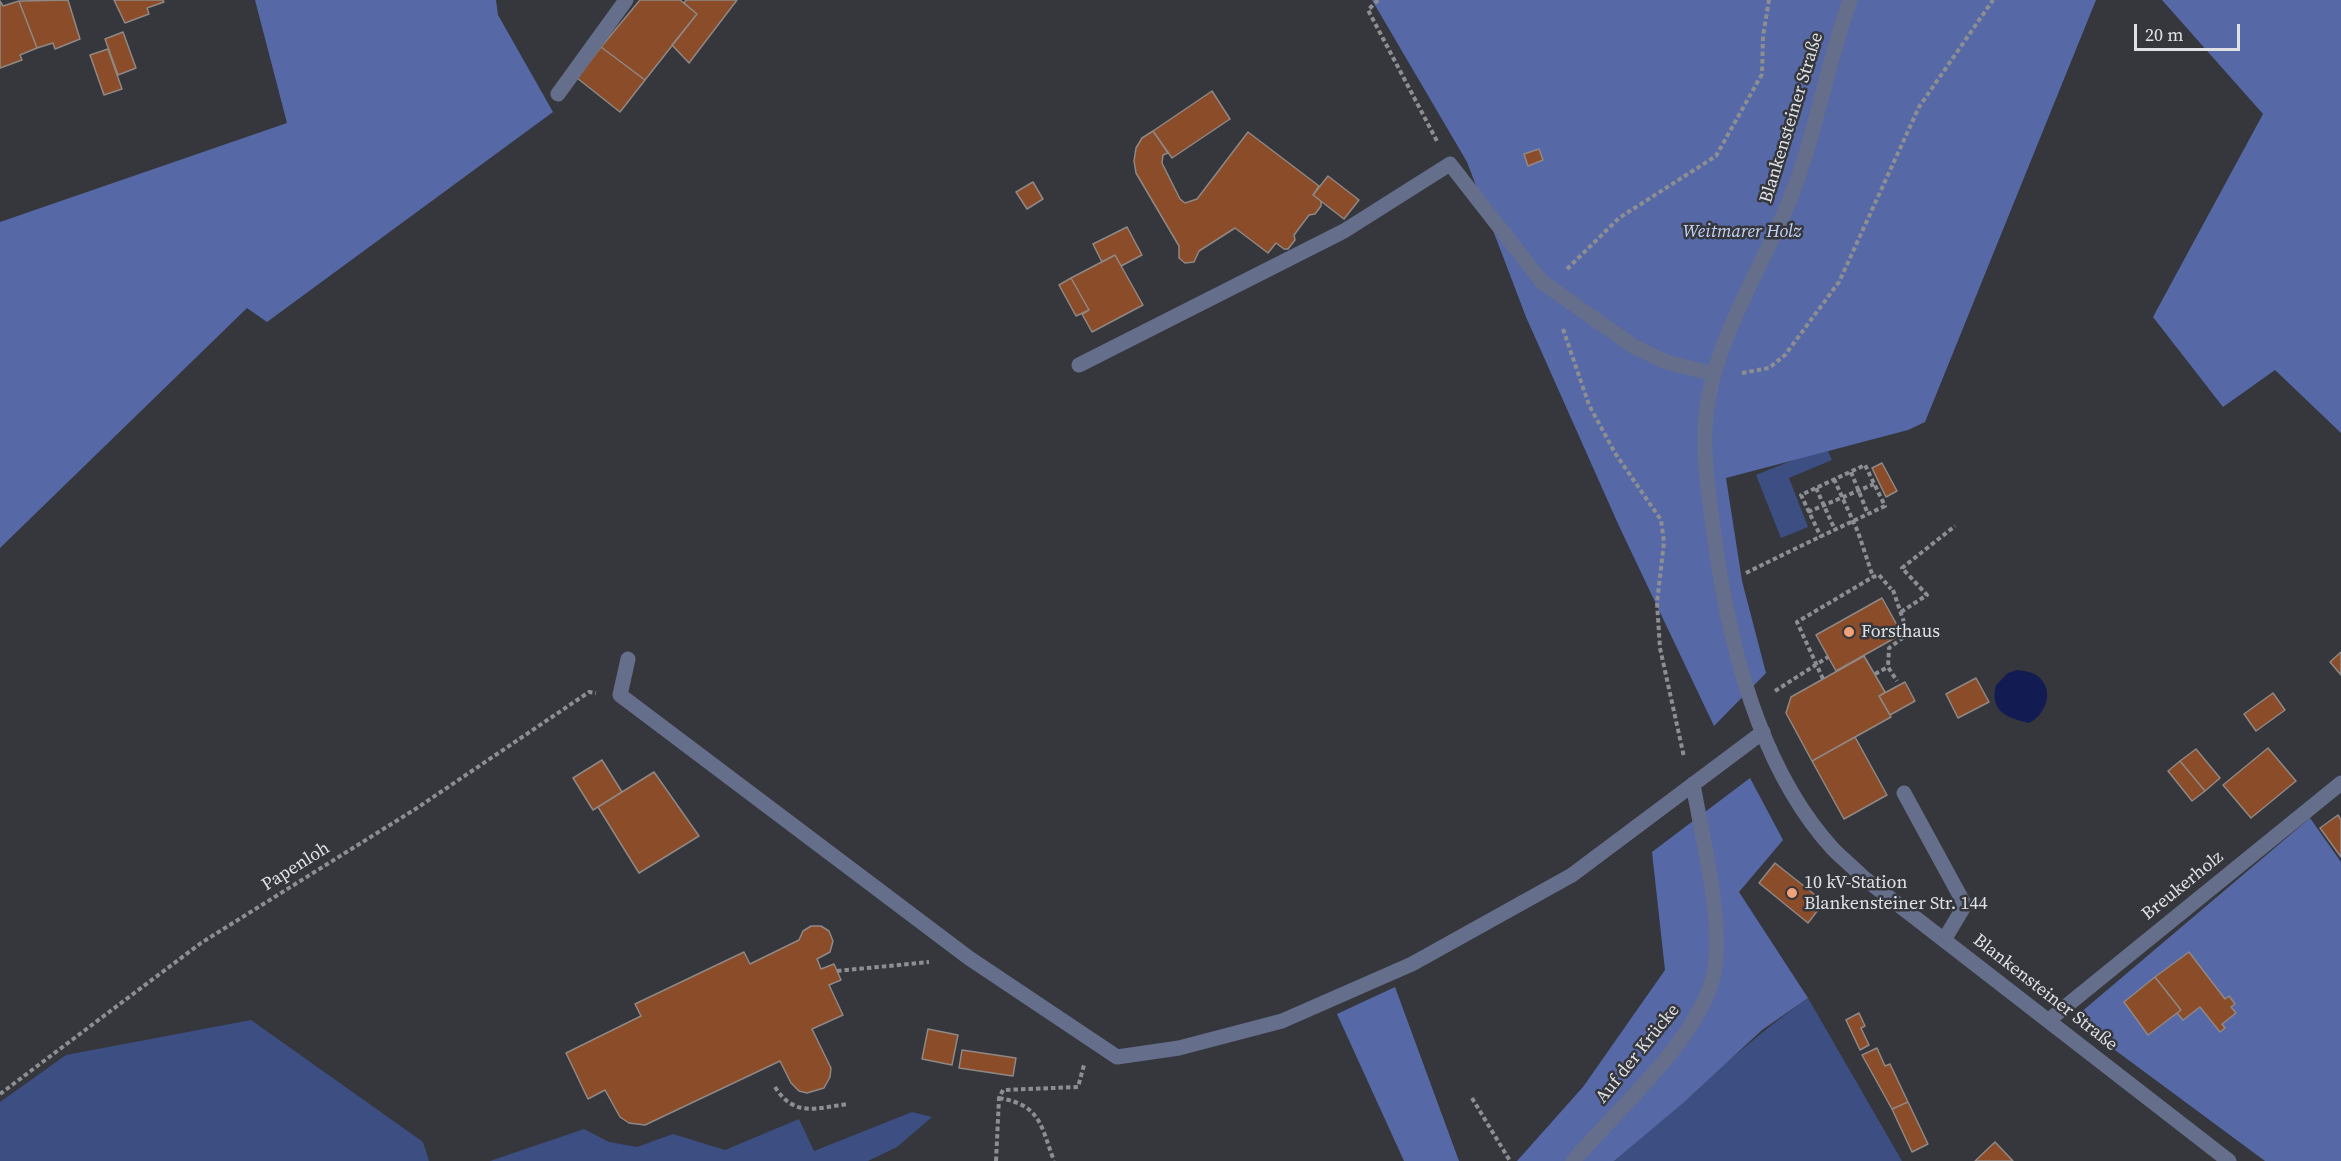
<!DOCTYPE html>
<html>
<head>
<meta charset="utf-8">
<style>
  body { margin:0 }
  #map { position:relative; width:2341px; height:1161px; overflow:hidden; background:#35373d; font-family:"Source Serif 4",serif }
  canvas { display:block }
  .scale { position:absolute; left:2134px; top:24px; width:106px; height:27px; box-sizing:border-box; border:3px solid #dfe1e4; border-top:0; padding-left:8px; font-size:18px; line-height:21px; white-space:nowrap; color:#dfe1e4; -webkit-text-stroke:4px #35373d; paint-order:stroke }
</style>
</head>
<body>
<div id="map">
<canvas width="2341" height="1161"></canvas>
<div class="scale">20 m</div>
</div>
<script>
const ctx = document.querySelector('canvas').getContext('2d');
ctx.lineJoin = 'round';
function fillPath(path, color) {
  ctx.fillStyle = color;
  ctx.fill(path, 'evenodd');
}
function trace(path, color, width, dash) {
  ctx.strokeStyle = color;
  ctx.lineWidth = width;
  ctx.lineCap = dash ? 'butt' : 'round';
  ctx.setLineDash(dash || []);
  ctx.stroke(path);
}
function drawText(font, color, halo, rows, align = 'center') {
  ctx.font = font + ' "Source Serif 4",serif';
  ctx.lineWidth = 5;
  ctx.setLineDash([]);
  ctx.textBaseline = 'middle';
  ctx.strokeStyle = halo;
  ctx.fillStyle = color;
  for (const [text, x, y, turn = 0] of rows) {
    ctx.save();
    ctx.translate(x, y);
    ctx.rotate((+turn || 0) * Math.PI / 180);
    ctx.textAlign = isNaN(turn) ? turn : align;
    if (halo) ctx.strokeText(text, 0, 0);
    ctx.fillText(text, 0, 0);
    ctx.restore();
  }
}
const green = new Path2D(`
  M1826,447L1832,460L1789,478L1808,527L1781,538L1756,475Z
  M1808,998L1902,1161H1614C1678,1107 1739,1047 1808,998Z
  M251,1020L423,1142L429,1161H0V1102L66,1055Z
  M912,1112L932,1117L897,1147L868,1161H490L584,1129L609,1142L637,1147L673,1134L725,1150L799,1119L814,1151Z`);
const forest = new Path2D(`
  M255,0H496L498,15L553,112L267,322L247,308L0,548V222L287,123Z
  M1372,0H2096L1925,422L1908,430L1726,478L1742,581L1766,673L1714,726L1619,526L1526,317L1467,162Z
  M2162,0H2341V433L2275,370L2223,407L2153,317L2263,114Z
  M1750,778L1783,840L1739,892L1808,998L1762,1030L1683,1103L1614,1161H1517L1583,1087L1665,970L1652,852Z
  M2310,818L2341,862V1161H2265L2073,1019Z
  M1395,987L1459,1161H1404L1337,1014Z`);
const water = new Path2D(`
  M2017,670C2025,671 2034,672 2040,678C2055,693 2044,716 2029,723C2007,718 1989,711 1996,685L2008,673Z`);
const building = new Path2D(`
  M68,0L80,39L55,49L53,43L37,48L19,1Z
  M114,0H163L164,2L147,8L149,14L125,23Z
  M640,0H680L697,14L645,80L601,47Z
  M686,0H737L689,63L672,45L697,14L684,3Z
  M0,1L3,6L19,1L37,48L20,55L22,60L0,68Z
  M123,32L136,68L118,75L105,39Z
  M601,47L645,80L620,112L577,78Z
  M108,49L122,89L104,95L90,55Z
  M1212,91L1230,119L1172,158L1153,131Z
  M1153,131L1168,153L1163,155L1162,163L1180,199L1185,203L1197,199L1248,132L1319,186L1313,195L1321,201V206L1315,214L1309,215L1294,235L1295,240L1288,249H1284L1276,243L1268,253L1235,228L1199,251L1194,262L1185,263L1179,258V246L1136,173L1134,161L1136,148L1142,138Z
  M1539,149L1543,160L1528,166L1524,154Z
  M1328,176L1359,200L1344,219L1313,195Z
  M1033,182L1043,199L1027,209L1016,192Z
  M1127,227L1142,255L1121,266L1115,255L1102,262L1093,244Z
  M1115,255L1143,305L1092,332L1082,314L1089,310L1071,278Z
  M1071,278L1089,310L1076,316L1059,285Z
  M1882,463L1897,491L1886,497L1872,468Z
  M1882,598L1902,634L1836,671L1816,635Z
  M2341,652V675L2330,662Z
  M1864,656L1885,692L1879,696L1891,717L1812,761L1786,713L1791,697Z
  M1976,678L1989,702L1958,718L1946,694Z
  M1905,682L1915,701L1890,715L1879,696Z
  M2273,693L2285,710L2256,731L2244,714Z
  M1855,737L1887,795L1844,819L1812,761Z
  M2268,748L2296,781L2251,818L2223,785Z
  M2196,749L2220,778L2205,791L2180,761Z
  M602,760L622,792L593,810L573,778Z
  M2180,761L2205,791L2192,801L2168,771Z
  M654,772L699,836L639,873L598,807Z
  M2338,815L2341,820V857L2320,828Z
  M1775,863L1824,902L1808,923L1759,883Z
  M811,926H821L829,931L833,941L830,952L817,959L821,969L834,964L841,980L829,985L843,1015L812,1029L831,1068L830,1077L824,1088L807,1093L799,1091L791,1083L780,1061L645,1125L629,1123L620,1117L605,1090L588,1099L566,1053L641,1016L635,1004L744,952L750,964L799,940L803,931Z
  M2189,952L2225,999L2229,996L2235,1004L2231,1007L2236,1013L2222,1024L2225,1028L2220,1032L2200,1007L2183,1020L2177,1013L2181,1010L2155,977Z
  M2155,977L2181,1010L2148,1035L2124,1002Z
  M1859,1013L1865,1026L1861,1028L1869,1045L1860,1050L1846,1020Z
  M928,1029L958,1035L952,1065L922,1059Z
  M1877,1048L1885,1066L1890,1064L1908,1102L1892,1109L1862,1055Z
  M962,1050L1016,1058L1013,1076L959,1068Z
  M1908,1102L1928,1144L1912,1152L1892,1109Z
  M1995,1142L2013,1161H1975Z`);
const path = new Path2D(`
  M1378,0L1368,10L1438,143
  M1567,269L1619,218L1716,156L1762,74L1763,36L1769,0
  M1563,329L1589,405L1615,453L1661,520L1664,542L1657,603L1660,648L1684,757
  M1742,373L1769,368L1785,355L1839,282L1919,107L1993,0
  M1851,472L1868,514
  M1834,479L1858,532L1873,577
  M1816,488L1835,530
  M1808,512L1874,484
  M1746,573C1792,550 1838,528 1885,506L1865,465L1801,495L1821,537
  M1893,590L1908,634L1889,648L1888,667L1897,681
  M1901,612L1927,595L1902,568L1955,526
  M1875,674L1888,667
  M1823,679L1797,622L1873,577L1879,575L1891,589
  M1775,691L1828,657
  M837,971L929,962
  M775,1087C795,1118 816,1108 848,1104
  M0,1094L201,943L417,808L589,692L596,693
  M999,1098C1041,1105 1041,1126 1054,1161
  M1472,1098L1510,1161
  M996,1161L999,1098L1003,1090L1078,1087L1084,1065`);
const lane = new Path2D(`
  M558,94L626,0
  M1079,365L1344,231L1450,164L1542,282L1633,346L1666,362L1714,374
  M628,659L620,695L969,958L1117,1057L1179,1048L1282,1021L1412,964L1572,875L1763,732
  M1904,793L1965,905L1944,940
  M1573,1161C1616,1111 1701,1037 1714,973C1724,922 1702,837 1693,784`);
const street = new Path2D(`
  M1850,0C1826,67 1815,139 1788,204C1760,271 1713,343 1706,416C1702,455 1709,495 1714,534C1728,641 1758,767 1833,849C1843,859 1854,868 1864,878L2229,1161
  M2049,1020L2341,783`);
const markers = [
  [1849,632,6,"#f0a27a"],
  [1792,893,6,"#f0a27a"]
];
const streetNames = [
  ["Blankensteiner Straße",1792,118,-73],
  ["Papenloh",296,867,-32],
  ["Breukerholz",2183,886,-39],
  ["Blankensteiner Straße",2045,993,38],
  ["Auf der Krücke",1638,1054,-51]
];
const parkNames = [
  ["Weitmarer Holz",1742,232]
];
const poiNames = [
  ["Forsthaus",1861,632],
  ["10 kV-Station",1804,883],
  ["Blankensteiner Str. 144",1804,904]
];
fillPath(green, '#3d4e82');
fillPath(forest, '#5669a6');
fillPath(water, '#121c52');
fillPath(building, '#8b4c2a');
trace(building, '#908885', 1.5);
trace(path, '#8c8e92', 4, [4.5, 3]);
trace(lane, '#656e8a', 15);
trace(street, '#656e8a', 15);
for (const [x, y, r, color] of markers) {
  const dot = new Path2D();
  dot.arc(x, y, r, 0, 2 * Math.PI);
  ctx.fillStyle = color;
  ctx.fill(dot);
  trace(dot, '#35373d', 2);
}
drawText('18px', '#dfe1e4', '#35373d', streetNames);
drawText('italic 18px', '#c7d4f7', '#35373d', parkNames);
drawText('18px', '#dfe1e4', '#35373d', poiNames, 'left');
</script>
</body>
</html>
